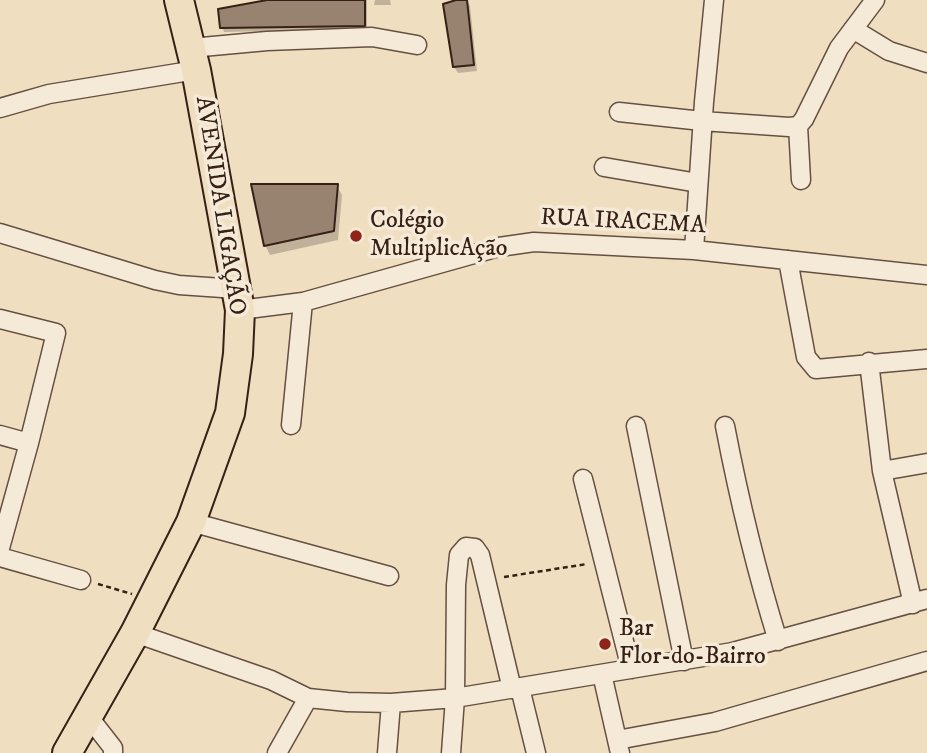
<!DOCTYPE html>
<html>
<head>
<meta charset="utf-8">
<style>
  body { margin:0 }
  canvas { display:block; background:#f0dec1 }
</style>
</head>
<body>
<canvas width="927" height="753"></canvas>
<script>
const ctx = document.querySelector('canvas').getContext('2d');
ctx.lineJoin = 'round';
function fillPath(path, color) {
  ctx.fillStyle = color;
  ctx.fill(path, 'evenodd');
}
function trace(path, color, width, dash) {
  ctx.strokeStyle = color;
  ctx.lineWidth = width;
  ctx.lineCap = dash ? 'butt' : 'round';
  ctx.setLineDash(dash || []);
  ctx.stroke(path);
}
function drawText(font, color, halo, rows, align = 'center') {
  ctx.font = font + ' "IM FELL DW Pica",serif';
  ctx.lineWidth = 7;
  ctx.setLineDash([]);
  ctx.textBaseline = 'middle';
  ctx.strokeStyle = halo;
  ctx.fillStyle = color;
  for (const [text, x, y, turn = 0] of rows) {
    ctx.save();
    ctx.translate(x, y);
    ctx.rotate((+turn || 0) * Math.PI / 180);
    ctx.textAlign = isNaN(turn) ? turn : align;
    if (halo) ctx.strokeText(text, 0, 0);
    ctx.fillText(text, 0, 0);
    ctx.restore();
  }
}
const shadow = new Path2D(`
  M277,0H367V29L224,32L222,27Z
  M375,0H390L391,5H374Z
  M463,0H467L470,6L477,71L458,73L454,67Z
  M337,186L342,195L338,240L270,255L265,245Z`);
const building = new Path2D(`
  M267,0H365V26L220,28L218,9Z
  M456,0H467L474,65L453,67L443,4Z
  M251,184H338L334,231L264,246Z`);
const path = new Path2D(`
  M504,577L587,564
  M98,584L132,594`);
const minor = new Path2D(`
  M853,29L889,51L927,63
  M191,48L267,41L372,37L417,45
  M0,108L49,94L196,70
  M619,112L702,121L789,127L798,126L804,119L839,48L875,0
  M798,126L801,180
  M604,167L698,183
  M0,233L155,280L179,285L237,289
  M694,250L704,102L714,0
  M788,260L806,357L816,369L927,359
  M240,310L303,302L499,247L534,242L694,250L927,275
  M0,319L56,333L29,443L0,548
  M869,362L882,471L913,604
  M291,425L303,302
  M636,426L684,661
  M725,426C739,499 756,570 778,641
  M0,435L29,443
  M882,471L927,463
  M583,479L631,669
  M191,522L389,576
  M0,557L81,580
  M135,633L271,680L308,698L347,702L391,703L455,698L733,652L927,599
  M602,674L620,753
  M520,688L536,753
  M88,716L113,748V753
  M617,740L715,722L927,661
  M277,753L308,698
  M387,753L391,703
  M451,753L455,698L456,585L459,555L466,547L475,548L480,555L512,689`);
const primary = new Path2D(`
  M67,753L135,633L191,522L230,413L238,354L240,310L196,70L179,0`);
const markers = [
  [356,236,7,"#8f2418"],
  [605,644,7,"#8f2418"]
];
const streetNames = [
  ["AVENIDA LIGAÇÃO",219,206,81],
  ["RUA IRACEMA",623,223,3]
];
const poiNames = [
  ["Colégio",370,222],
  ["MultiplicAção",370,250],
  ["Bar",619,630],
  ["Flor-do-Bairro",619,658]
];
fillPath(shadow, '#0003');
fillPath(building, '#97836f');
trace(building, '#372016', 2);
trace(minor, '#655041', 21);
trace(primary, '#372016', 32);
trace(path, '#372016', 2.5, [5, 3.5]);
trace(minor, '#f5ead7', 18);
trace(primary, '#f0dec1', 28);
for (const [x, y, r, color] of markers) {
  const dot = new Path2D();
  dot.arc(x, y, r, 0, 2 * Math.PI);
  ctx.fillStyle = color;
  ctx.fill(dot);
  trace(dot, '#f5ead7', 2.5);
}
drawText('24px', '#372016', '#f5ead7', streetNames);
drawText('24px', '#372016', '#f5ead7', poiNames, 'left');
</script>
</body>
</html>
